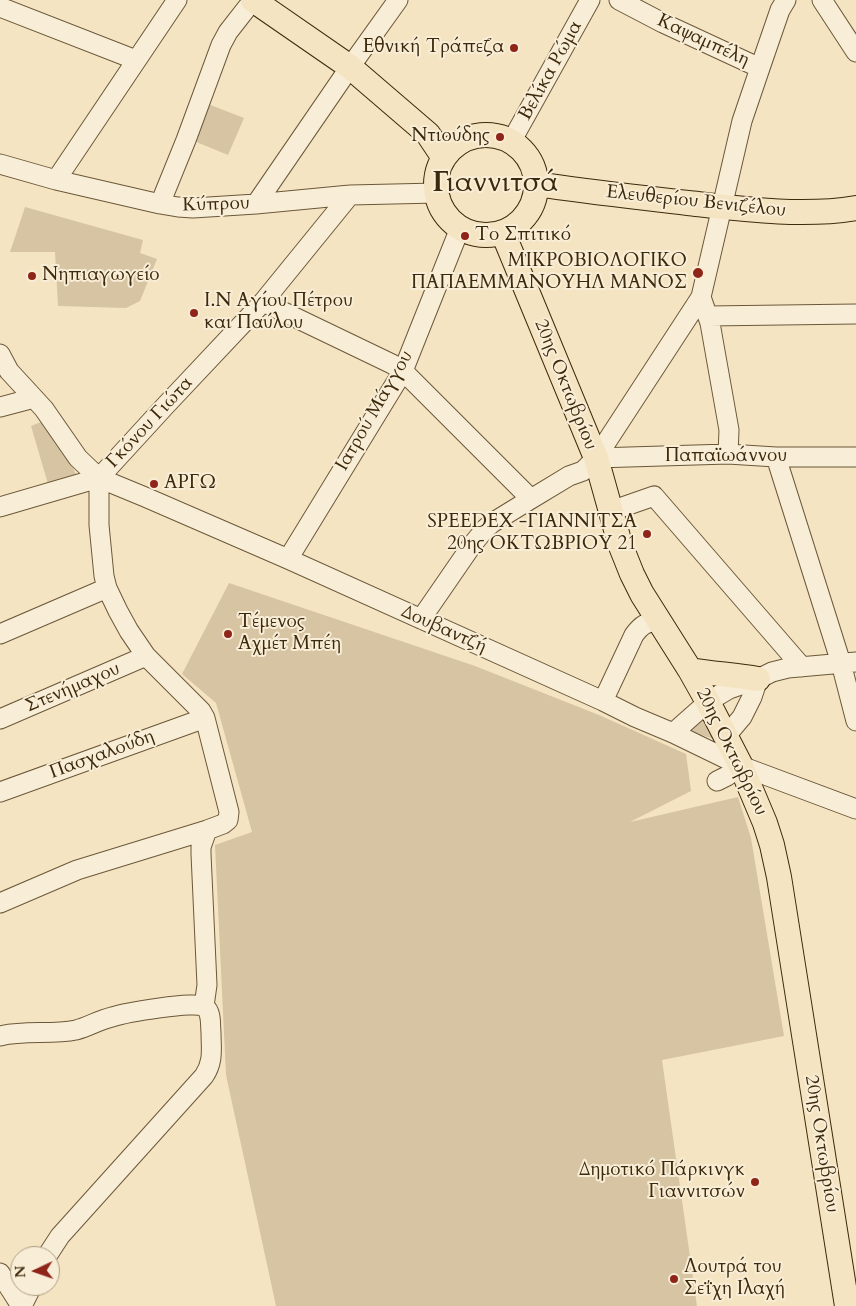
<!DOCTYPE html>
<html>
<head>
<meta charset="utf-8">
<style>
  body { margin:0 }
  #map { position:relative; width:856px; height:1306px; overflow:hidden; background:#f5e4c2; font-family:Cardo,serif }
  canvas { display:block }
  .north { position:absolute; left:10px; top:1246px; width:50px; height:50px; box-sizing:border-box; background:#f8edd7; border:1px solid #ad9f85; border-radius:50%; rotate:267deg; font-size:14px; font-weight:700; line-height:20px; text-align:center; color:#3d290b }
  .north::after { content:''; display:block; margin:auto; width:18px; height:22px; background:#8f2418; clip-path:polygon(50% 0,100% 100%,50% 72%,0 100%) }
</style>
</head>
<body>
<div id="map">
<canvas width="856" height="1306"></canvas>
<div class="north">N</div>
</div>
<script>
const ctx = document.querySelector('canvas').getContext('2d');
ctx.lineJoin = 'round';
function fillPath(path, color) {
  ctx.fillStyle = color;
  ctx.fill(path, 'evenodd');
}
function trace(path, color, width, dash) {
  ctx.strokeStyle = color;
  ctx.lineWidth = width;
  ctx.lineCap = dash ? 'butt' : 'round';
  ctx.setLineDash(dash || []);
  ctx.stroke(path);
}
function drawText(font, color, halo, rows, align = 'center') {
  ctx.font = font + ' Cardo,serif';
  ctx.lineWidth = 4;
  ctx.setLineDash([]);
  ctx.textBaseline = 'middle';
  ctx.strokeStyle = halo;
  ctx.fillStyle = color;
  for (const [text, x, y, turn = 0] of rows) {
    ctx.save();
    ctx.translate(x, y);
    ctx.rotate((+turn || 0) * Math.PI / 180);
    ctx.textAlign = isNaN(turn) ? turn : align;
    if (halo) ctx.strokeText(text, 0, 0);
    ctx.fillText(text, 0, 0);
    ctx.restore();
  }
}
const green = new Path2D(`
  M208,104L244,118L228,155L194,141Z
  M25,207L143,240L140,253L157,259L140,301L126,308L58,306L55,252H10Z
  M48,419L77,476L48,484L31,426Z
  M229,583L475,666L599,715L686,754L691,791L630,822L738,797L751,838L784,1036L662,1060L697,1306H276L226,1075L215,845L252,832L216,703L182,674Z
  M709,715L726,743L689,731Z`);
const minor = new Path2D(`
  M619,0L663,23L760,68
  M822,0L856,52
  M0,7L136,60
  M511,142L590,0
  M0,164L56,180L160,204L178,207L193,208L256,204L350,195L437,193
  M56,180L177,0
  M160,204L186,140L221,45L228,32L253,0
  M256,204L350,67L398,0
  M701,297L710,323L729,430L728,454
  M263,302L392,364L403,371L531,499
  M708,316L856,314
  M0,354L9,371L44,409L78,458L99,478
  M0,407L34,398
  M776,457L841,663L856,721
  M596,458L728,454L776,457H856
  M0,507L99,478L145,497L288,559L603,701L635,717L673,733L741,766L856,809
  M611,511L654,496L802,667
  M288,559L403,371L460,228
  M421,619L472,545L485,529L492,523L531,499L569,476L583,471L596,458L701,297L742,121L760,68L780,10L786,0
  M0,634L107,588
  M603,701L634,635C642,624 646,623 659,620
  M0,719L146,656
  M673,733L708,702L719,695L729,689L758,679L772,672L788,668L856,662
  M726,736L742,717L752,697L758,679
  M717,781L727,776L741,766
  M0,792L205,718
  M0,903L77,870L207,830L223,824L228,820L229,812L205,718L201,711L146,656L129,631L118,611L107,588L104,576L99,525V478L166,405L263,302L350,195
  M204,1006L207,985L201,854V847L207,830
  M0,1036C25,1030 51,1035 76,1030C88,1027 99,1020 112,1017C124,1013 197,1000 205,1007C212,1013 210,1024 211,1032C211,1049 214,1061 204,1076L60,1236L47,1256
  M0,1273L21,1306
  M22,1306L32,1286`);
const major = new Path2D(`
  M253,0L350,67L428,134L444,158
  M436 185a50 50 0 1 1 100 0a50 50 0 1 1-100 0Z
  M537,184C587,192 638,197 688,203C742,209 803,217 856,208
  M503,233L596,458L620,544L632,574L642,594L690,670L708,702L741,766L765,823L772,845L779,877L847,1306
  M690,670C713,674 735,675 758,679`);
const markers = [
  [514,48,5,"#8f2418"],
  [500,137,5,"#8f2418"],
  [465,236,5,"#8f2418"],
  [698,273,6,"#8f2418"],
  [32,276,5,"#8f2418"],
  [194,313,5,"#8f2418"],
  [154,484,5,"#8f2418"],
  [647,534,5,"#8f2418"],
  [228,634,5,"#8f2418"],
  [755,1182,5,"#8f2418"],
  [674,1279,5,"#8f2418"]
];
const streetNames = [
  ["Καψαμπέλη",703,41,25],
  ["Βελίκα Ρώμα",551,71,-61],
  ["Ελευθερίου Βενιζέλου",696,202,6],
  ["Κύπρου",216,205,-2],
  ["20ης Οκτωβρίου",565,385,68],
  ["Ιατρού Μάγγου",375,411,-60],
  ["Γκόνου Γιώτα",150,423,-47],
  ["Παπαϊωάννου",726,457],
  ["Δουβαντζή",444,630,24],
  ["Στενήμαχου",73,688,-23],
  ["20ης Οκτωβρίου",731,752,64],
  ["Πασχαλούδη",102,755,-20],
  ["20ης Οκτωβρίου",821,1144,81]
];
const poiNames = [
  ["Εθνική Τράπεζα",504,48,"right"],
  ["Ντιούδης",490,137,"right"],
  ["Το Σπιτικό",475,236],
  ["ΜΙΚΡΟΒΙΟΛΟΓΙΚΟ",687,262,"right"],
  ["ΠΑΠΑΕΜΜΑΝΟΥΗΛ ΜΑΝΟΣ",687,284,"right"],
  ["Νηπιαγωγείο",42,276],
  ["Ι.Ν Αγίου Πέτρου",204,302],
  ["και Παύλου",204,324],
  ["ΑΡΓΩ",164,484],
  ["SPEEDEX -ΓΙΑΝΝΙΤΣΑ",637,523,"right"],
  ["20ης ΟΚΤΩΒΡΙΟΥ 21",637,545,"right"],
  ["Τέμενος",238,623],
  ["Αχμέτ Μπέη",238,645],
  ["Δημοτικό Πάρκινγκ",745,1171,"right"],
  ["Γιαννιτσών",745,1193,"right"],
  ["Λουτρά του",684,1268],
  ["Σεΐχη Ιλαχή",684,1290]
];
const townNames = [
  ["Γιαννιτσά",496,184]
];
fillPath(green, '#d6c4a3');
trace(minor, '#6b5839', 21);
trace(major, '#3d290b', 26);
trace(minor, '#f8edd7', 19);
trace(major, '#f5e4c2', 24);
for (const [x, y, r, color] of markers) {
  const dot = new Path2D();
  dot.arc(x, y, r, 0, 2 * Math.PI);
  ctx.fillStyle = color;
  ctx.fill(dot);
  trace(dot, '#f8edd7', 2);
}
drawText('19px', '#3d290b', '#f8edd7', streetNames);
drawText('19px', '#3d290b', '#f8edd7', poiNames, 'left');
drawText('bold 29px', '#3d290b', '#f8edd7', townNames);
</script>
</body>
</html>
